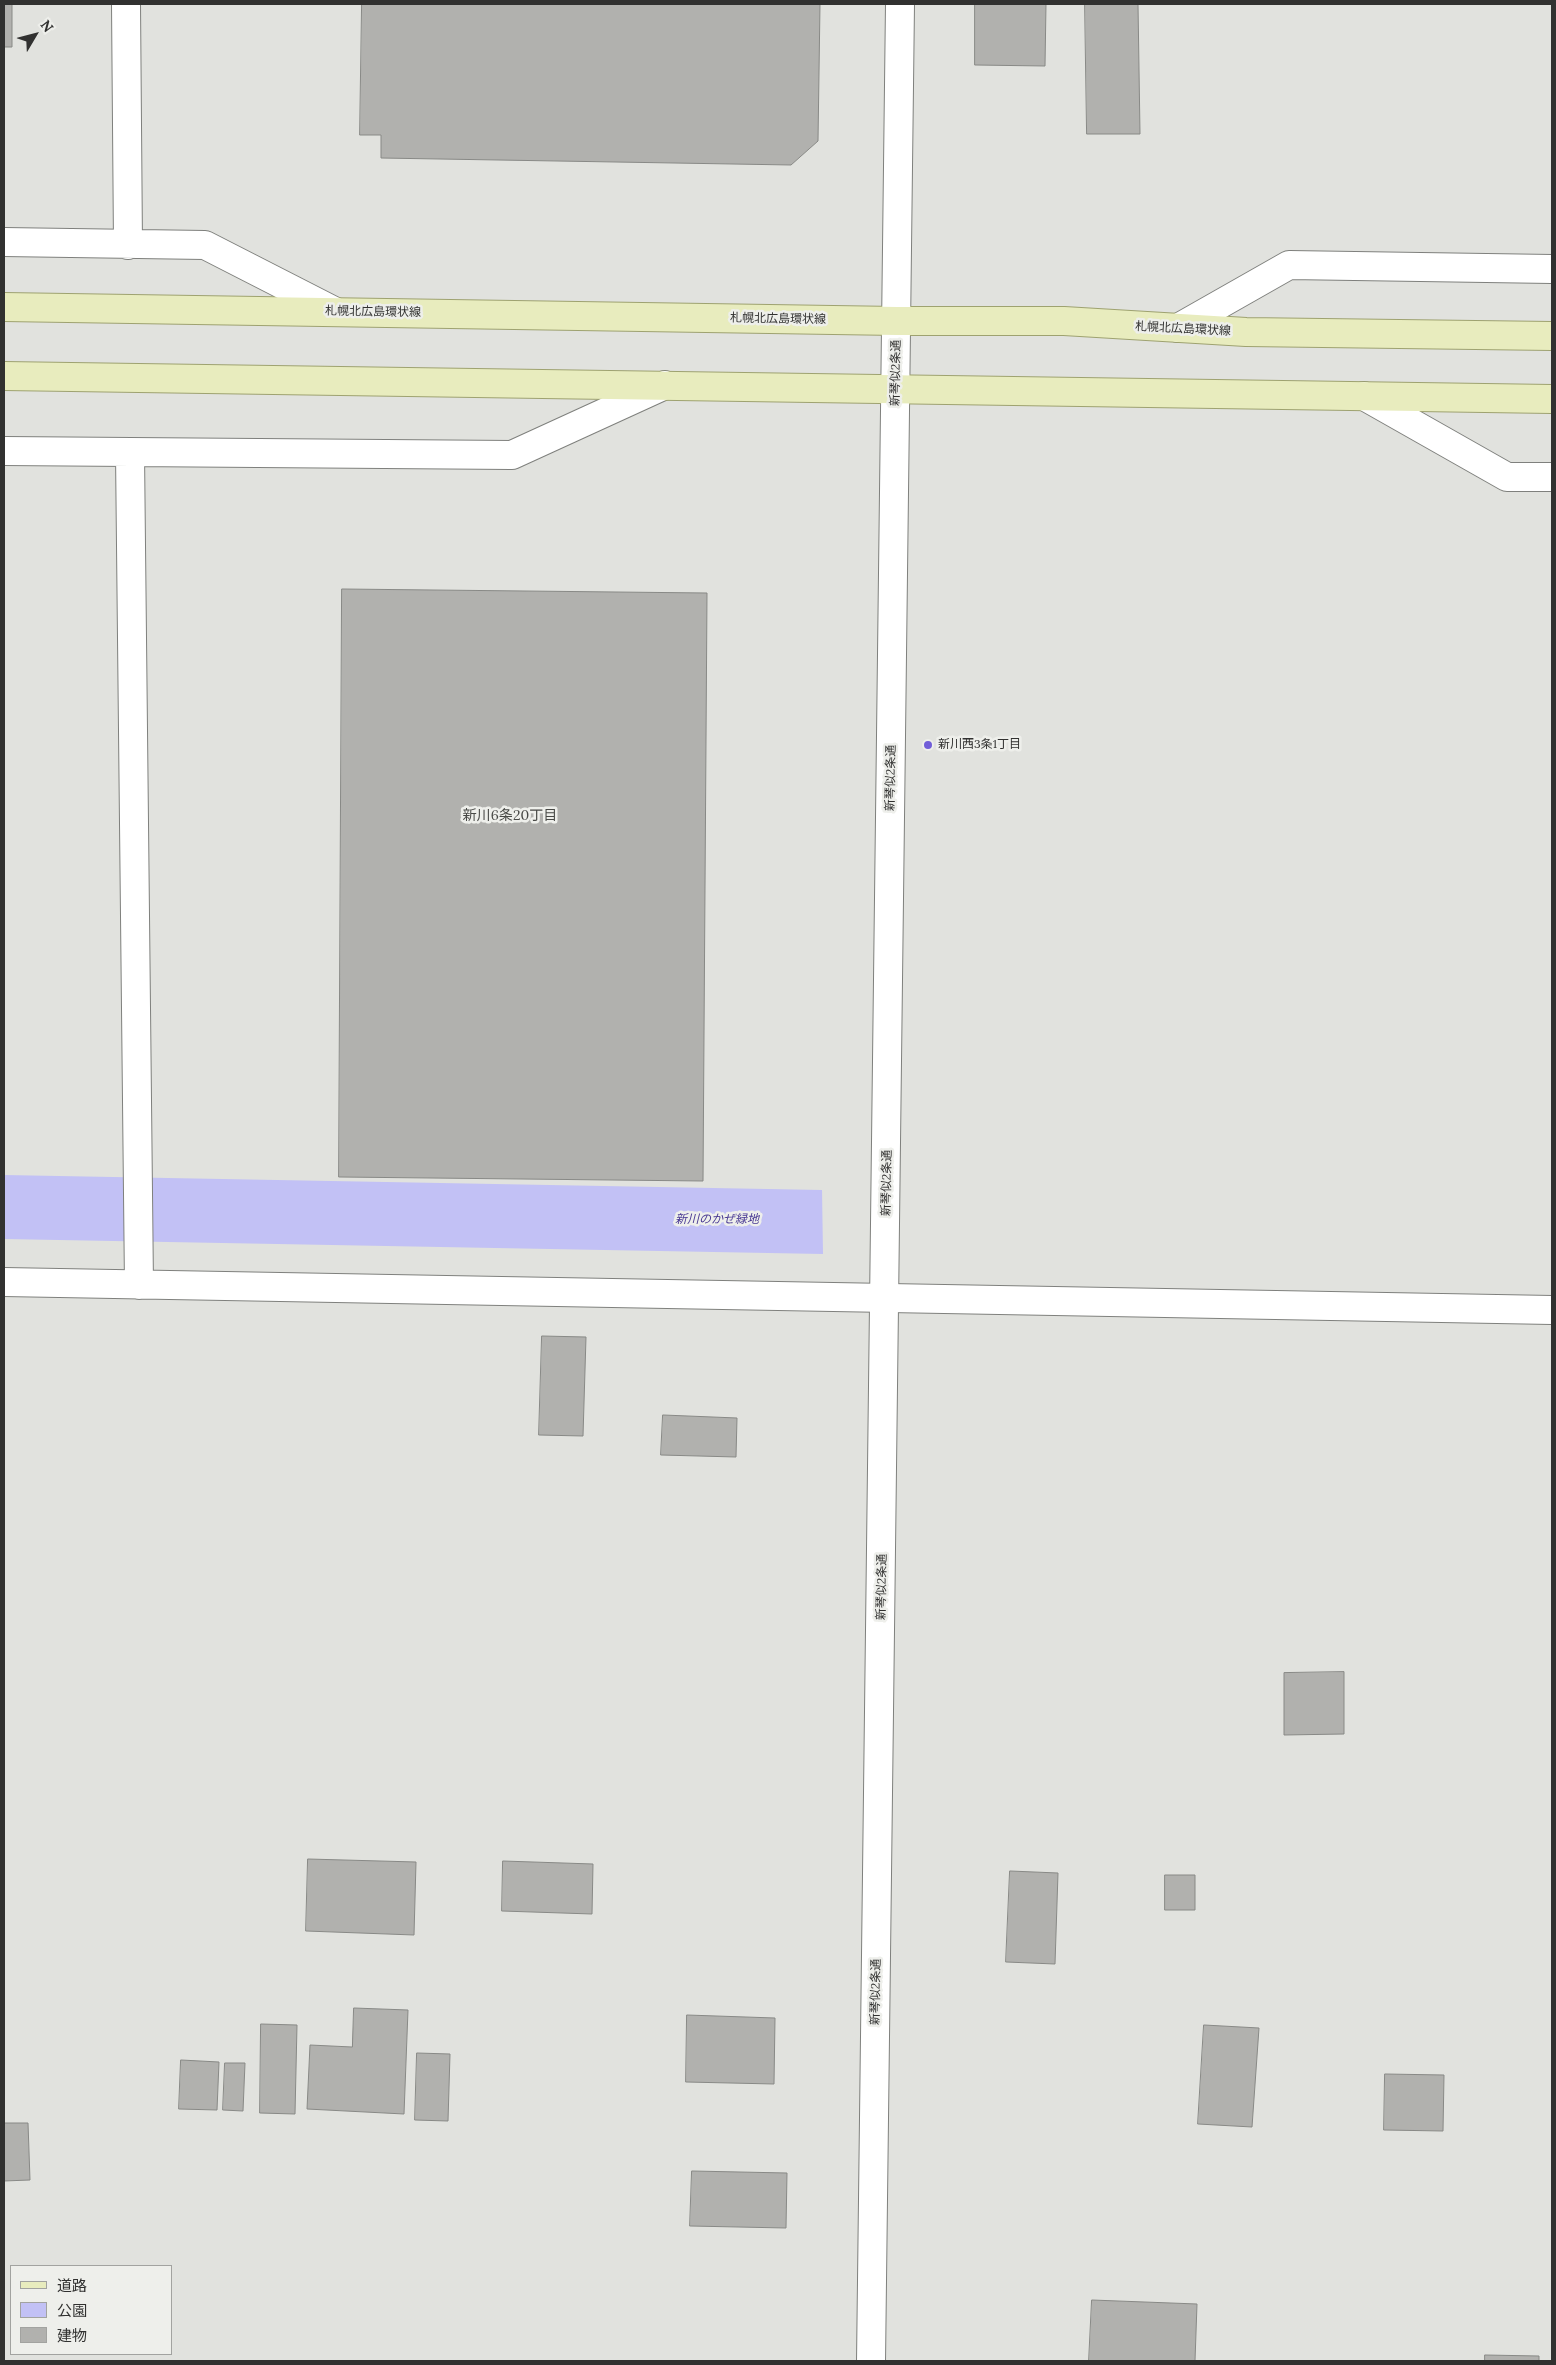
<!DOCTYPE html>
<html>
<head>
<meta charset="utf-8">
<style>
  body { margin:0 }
  #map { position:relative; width:1556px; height:2365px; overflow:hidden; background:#e1e2de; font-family:Lora,"Noto Sans JP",serif }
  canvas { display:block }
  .frame { position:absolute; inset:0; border:5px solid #313130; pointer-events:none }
  .legend { position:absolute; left:10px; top:2265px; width:162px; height:90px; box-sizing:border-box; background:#eeefeb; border:1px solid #a2a3a0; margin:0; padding:6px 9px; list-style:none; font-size:15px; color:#313130 }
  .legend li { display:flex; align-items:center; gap:10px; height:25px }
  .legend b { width:25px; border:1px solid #a2a3a0 }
  .north { position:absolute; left:10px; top:10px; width:50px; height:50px; -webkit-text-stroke:4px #eeefeb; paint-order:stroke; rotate:53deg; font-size:14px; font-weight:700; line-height:20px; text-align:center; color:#313130 }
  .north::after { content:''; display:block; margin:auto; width:18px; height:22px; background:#313130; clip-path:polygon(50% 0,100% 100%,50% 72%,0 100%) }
</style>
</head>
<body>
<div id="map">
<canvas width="1556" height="2365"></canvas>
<div class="frame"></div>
<ul class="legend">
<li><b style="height:6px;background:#e8ecbe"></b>道路</li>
<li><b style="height:14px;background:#c2c1f5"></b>公園</li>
<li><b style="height:14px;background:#b1b1ae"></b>建物</li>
</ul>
<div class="north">N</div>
</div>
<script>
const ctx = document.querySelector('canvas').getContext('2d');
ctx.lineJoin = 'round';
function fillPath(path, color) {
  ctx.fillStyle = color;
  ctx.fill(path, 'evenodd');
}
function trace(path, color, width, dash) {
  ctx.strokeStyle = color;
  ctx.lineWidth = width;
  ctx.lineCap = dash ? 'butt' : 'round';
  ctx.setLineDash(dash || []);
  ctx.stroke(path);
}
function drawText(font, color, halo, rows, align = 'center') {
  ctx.font = font + ' Lora,"Noto Sans JP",serif';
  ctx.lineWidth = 5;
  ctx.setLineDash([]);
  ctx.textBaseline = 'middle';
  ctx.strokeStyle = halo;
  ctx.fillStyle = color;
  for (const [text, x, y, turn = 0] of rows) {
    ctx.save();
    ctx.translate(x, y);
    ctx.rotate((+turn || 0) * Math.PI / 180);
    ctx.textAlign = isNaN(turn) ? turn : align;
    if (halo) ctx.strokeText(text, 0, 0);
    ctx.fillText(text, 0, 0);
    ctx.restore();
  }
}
const green = new Path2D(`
  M4,1175L822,1190L823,1254L4,1239Z`);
const building = new Path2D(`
  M4,4H12V47H4Z
  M362,4H820L818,141L791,165L381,158V135H360Z
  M975,4H1046L1045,66L975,65Z
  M1085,4H1138L1140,134H1087Z
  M342,589L707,593L703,1181L339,1177Z
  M542,1336L586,1337L583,1436L539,1435Z
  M663,1415L737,1418L736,1457L661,1455Z
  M1344,1672V1734L1284,1735V1673Z
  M308,1859L416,1862L414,1935L306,1931Z
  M503,1861L593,1864L592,1914L502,1911Z
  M1010,1871L1058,1873L1055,1964L1006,1962Z
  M1165,1875H1195V1910H1165Z
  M354,2008L408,2010L404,2114L307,2109L310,2045L352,2047Z
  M687,2015L775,2018L774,2084L686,2082Z
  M261,2024L297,2025L295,2114L260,2113Z
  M1204,2025L1259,2028L1252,2127L1198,2124Z
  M417,2053L450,2054L448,2121L415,2120Z
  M181,2060L219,2062L217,2110L179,2109Z
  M225,2063H245L243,2111L223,2110Z
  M1385,2074L1444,2075L1443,2131L1384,2130Z
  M4,2123H28L30,2180L4,2181Z
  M692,2171L787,2173L786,2228L690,2226Z
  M1092,2300L1197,2304L1195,2361H1089Z
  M1485,2355L1539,2356V2361H1485Z`);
const street = new Path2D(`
  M126,4L128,245
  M4,242L205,245L336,312
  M1178,328L1289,265L1552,269
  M1364,396L1507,477H1552
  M4,451L512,455L665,385
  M130,453L139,1285
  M4,1282L1552,1310`);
const secondary = new Path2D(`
  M871,2361L900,4`);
const primary = new Path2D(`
  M4,307L897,321H1064L1246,332L1552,336
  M4,376L1552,399`);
const markers = [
  [928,745,5,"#715ed8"]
];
const streetNames = [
  ["札幌北広島環状線",373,312,1],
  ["札幌北広島環状線",778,319,1],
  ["札幌北広島環状線",1183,329,3],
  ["新琴似2条通",896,373,-89],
  ["新琴似2条通",891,778,-89],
  ["新琴似2条通",887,1183,-89],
  ["新琴似2条通",882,1587,-89],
  ["新琴似2条通",876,1992,-89]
];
const poiNames = [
  ["新川西3条1丁目",938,745]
];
const parkNames = [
  ["新川のかぜ緑地",717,1220]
];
const neighbourhoodNames = [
  ["新川6条20丁目",510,816]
];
fillPath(green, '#c2c1f5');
fillPath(building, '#b1b1ae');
trace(building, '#888986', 1);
trace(street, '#7f807d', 30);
trace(secondary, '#7f807d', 30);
trace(primary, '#9ea270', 30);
trace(street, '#fff', 28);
trace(secondary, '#fff', 28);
trace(primary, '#e8ecbe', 28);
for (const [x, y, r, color] of markers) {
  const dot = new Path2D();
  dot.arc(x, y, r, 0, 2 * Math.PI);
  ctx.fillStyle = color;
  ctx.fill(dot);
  trace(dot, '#eeefeb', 2);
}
drawText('12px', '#313130', '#eeefeb', streetNames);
drawText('12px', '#313130', '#eeefeb', poiNames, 'left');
drawText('italic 12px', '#473792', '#eeefeb', parkNames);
drawText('14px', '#484946', '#eeefeb', neighbourhoodNames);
</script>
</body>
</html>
